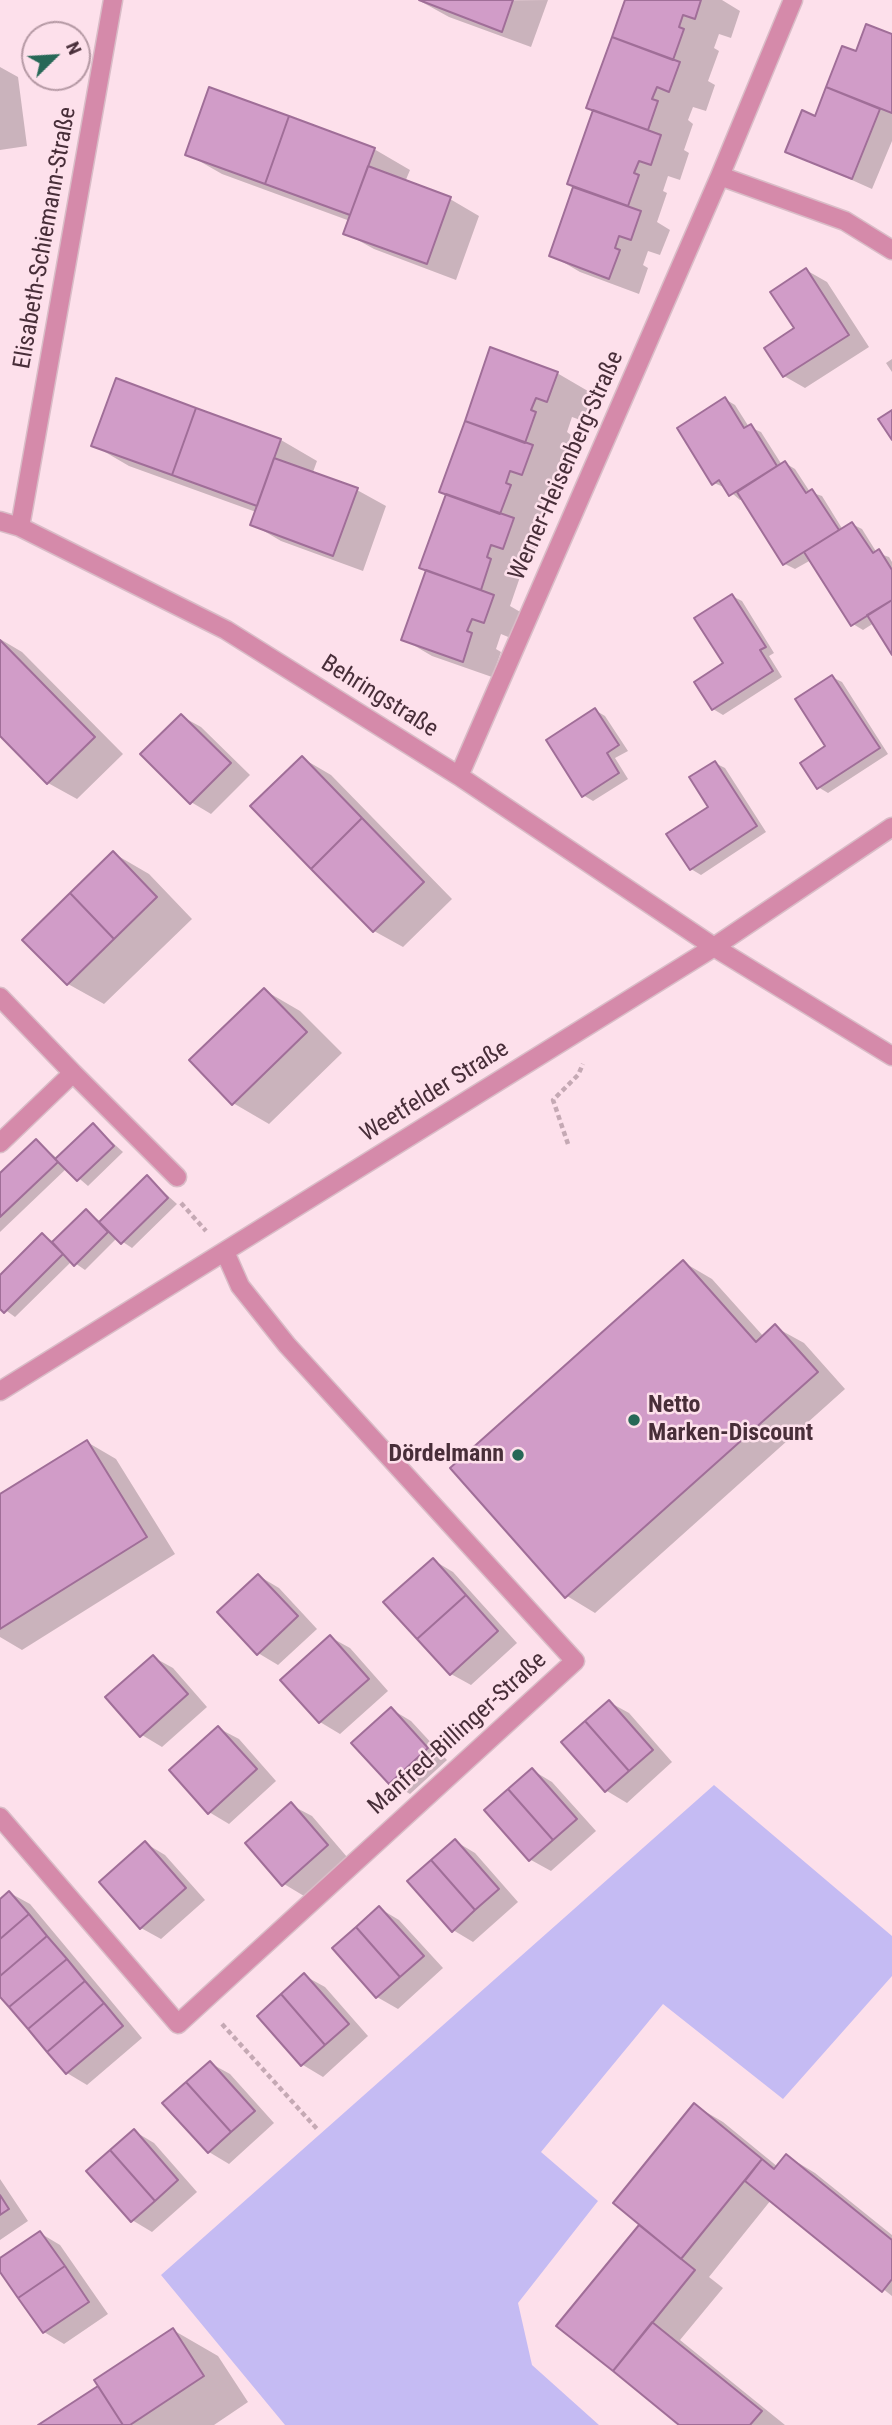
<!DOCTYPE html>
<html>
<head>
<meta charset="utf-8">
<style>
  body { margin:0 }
  #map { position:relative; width:892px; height:2425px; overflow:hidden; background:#fde0eb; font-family:"Roboto Condensed",sans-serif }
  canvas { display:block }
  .north { position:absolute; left:21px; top:21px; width:70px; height:70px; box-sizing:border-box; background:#fde0eb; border:2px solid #b599a4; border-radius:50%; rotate:66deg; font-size:19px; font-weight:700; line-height:28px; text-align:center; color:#482e39 }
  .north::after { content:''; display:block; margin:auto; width:24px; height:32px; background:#276857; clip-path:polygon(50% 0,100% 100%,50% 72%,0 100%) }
</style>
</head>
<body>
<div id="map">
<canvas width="892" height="2425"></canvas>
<div class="north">N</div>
</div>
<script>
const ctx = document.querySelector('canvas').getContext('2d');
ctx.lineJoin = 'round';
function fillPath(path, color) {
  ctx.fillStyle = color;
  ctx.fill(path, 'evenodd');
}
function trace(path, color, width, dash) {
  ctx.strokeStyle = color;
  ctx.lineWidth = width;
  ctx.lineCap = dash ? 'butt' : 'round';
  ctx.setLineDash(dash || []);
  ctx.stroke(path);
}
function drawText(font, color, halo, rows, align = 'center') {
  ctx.font = font + ' "Roboto Condensed",sans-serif';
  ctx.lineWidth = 5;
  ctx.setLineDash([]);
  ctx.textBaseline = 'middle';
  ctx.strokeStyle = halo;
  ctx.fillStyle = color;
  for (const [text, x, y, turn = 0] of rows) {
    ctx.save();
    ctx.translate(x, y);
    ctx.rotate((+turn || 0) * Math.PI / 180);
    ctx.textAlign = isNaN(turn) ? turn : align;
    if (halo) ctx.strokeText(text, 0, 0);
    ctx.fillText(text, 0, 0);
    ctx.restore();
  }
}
const green = new Path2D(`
  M714,1785L892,1936V1976L783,2099L663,2004L541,2152L598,2201L518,2303L532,2365L599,2425H285L161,2275Z`);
const shadow = new Path2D(`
  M548,0L531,47L449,17L420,1Z
  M627,0H722L740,11L731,38L719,34L714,48L719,51L708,81L715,85L706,111L693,107L688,120L693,124L684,150L689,153L680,180L668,176L663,191L667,193L657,222L670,230L660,255L648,251L643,265L648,268L639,294L580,272L551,255L575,187L569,183L595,111Z
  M892,36V141L872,189L787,151L816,118L843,49L857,54Z
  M0,67L18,77L27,146L0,150Z
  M374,149L410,170L405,182L450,199L479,216L456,280L374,249L345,233L350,221L222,174L187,154Z
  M806,270L827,282L869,347L805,388L784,376Z
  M892,359V372L886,363Z
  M557,373L593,394L583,421L572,417L567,432L571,435L561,464L568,468L558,494L546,490L541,504L546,507L536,533L542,537L532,564L521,560L515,575L520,577L510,606L522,613L513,639L501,634L496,649L501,652L492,677L432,656L403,639L428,571L447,495Z
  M117,381L281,440L317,461L313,472L357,490L386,506L363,571L281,541L252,524L256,512L129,466L93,445Z
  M725,399L735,405L749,427L761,432L782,465L785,463L795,469L810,492L822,496L843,530L852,524L862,529L877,553L889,557L892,562V651L874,623L863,630L853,624L811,560L795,569L785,564L743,499L740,500L726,488L714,483Z
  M732,596L742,601L774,653L769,656L782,677L723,715L713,709L725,664Z
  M0,639L22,652L123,754L77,799L48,783L0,734Z
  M832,677L842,682L888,754L828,793L818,787L828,747Z
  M595,710L605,716L628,751L615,758L628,779L593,801L583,795Z
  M181,716L201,727L250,775L211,814L191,802Z
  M302,758L331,775L452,899L403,947L374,931Z
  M715,763L725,768L766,832L701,875L691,869L710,807Z
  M113,853L149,874L192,919L104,1004L68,984Z
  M264,990L300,1011L342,1053L269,1124L233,1103Z
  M93,1125L123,1152L88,1186L67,1168L0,1232V1175L36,1141L58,1159Z
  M147,1177L177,1204L132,1248L117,1238L85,1270L72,1261L15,1317L0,1306V1277L43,1235L54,1242L86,1211L101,1222Z
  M683,1262L712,1279L764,1337L775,1327L804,1343L845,1389L595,1613L567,1596Z
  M87,1442L116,1459L175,1554L22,1650L0,1637V1496Z
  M433,1560L453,1572L517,1643L471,1685L451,1674Z
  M259,1576L279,1588L317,1629L278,1665L258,1653Z
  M330,1637L350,1648L388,1691L340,1734L320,1722Z
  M153,1657L173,1668L207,1707L162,1747L142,1735Z
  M609,1702L629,1713L672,1762L627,1803L607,1791L563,1742Z
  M391,1709L411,1721L447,1760L410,1794L390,1782Z
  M218,1728L239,1739L276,1781L229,1824L209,1812Z
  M532,1770L552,1782L596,1831L551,1871L531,1860Z
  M291,1805L312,1816L347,1857L304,1896L284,1884Z
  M455,1841L475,1853L518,1902L473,1942L453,1930Z
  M145,1843L165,1855L205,1900L161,1939L141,1928Z
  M10,1893L30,1904L142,2038L87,2085L67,2073L0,1993V1901Z
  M379,1908L399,1920L443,1968L398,2009L377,1997L334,1948Z
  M305,1976L325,1987L368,2036L323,2077L303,2065L259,2016Z
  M210,2063L230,2074L274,2123L229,2164L209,2152Z
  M694,2105L723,2122L778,2167L787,2156L815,2173L892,2235V2296L771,2200L709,2277L723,2288L680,2340L785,2425H682L559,2326L642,2224Z
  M134,2131L154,2143L197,2192L152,2232L132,2220Z
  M0,2179L28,2221L0,2240Z
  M40,2233L60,2245L108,2314L64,2344L44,2332L0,2268V2260Z
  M173,2330L218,2356L248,2402L214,2425H41L101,2387Z`);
const building = new Path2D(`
  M419,0H513L502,32Z
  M625,0H701L695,19L683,15L679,27L684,29L673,60L612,37Z
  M866,24L892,34V113L826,87L842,46L856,51Z
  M612,37L680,62L669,92L657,87L652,99L658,101L648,130L586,108Z
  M209,87L289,116L265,184L185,155Z
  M826,87L880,109L852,179L785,152L802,110L815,116Z
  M593,110L661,135L651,165L639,161L634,173L639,175L628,206L567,184Z
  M289,116L375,148L350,215L265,184Z
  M368,166L451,197L427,264L343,234Z
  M573,187L641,211L631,240L619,236L615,248L620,250L609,279L549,256Z
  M806,268L849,335L783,377L764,348L794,328L770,292Z
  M490,347L558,372L547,402L536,398L531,410L536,412L525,443L465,421Z
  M116,378L196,408L172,475L91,446Z
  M725,397L744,428L751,424L777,466L729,496L719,480L712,485L677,428Z
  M196,408L281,439L257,506L172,475Z
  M892,410V440L878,419Z
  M465,421L533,445L522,475L510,471L506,483L511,485L500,514L439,492Z
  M274,458L358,488L333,556L250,525Z
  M785,461L806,493L812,489L839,530L783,565L737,492Z
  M446,494L514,518L503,549L491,545L487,557L491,559L481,590L419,568Z
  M852,522L873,553L879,549L892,570V600L851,626L804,552Z
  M426,570L494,595L484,623L472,619L467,631L472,633L463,662L401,640Z
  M732,594L766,647L760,650L773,671L712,710L694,682L723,663L694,618Z
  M892,600V655L867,615Z
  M0,640L95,737L47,784L0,736Z
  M832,675L880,748L817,789L800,763L825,746L795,699Z
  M595,708L619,745L607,753L619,773L582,797L546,740Z
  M181,714L231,763L190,804L140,754Z
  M302,756L362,818L311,869L250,806Z
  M715,761L757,826L690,870L666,834L708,807L689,777Z
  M362,818L424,882L373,932L311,869Z
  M113,851L157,897L114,939L70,893Z
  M70,893L114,939L67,985L22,940Z
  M264,988L307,1032L232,1105L189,1060Z
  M93,1123L114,1146L77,1181L55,1159Z
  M36,1139L58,1162L0,1217V1173Z
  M147,1175L168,1198L121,1244L99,1222Z
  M86,1209L108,1232L74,1266L52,1242Z
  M42,1233L63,1254L4,1313L0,1309V1275Z
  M683,1260L756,1342L775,1324L818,1372L565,1598L450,1468Z
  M87,1440L147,1537L0,1629V1494Z
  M433,1558L466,1595L417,1639L383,1602Z
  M258,1574L298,1616L257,1655L217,1612Z
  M466,1595L498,1631L450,1675L417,1639Z
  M330,1635L369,1679L319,1723L280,1680Z
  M153,1655L188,1694L140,1737L105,1697Z
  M609,1700L653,1750L629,1771L585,1721Z
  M391,1707L428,1748L389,1784L351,1743Z
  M585,1721L629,1771L605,1792L561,1742Z
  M218,1726L257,1769L208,1814L169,1770Z
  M532,1768L577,1819L553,1840L508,1789Z
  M508,1789L553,1840L529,1861L484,1810Z
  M291,1802L328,1845L282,1886L245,1843Z
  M455,1839L499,1889L475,1910L431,1860Z
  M145,1841L186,1888L140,1929L99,1882Z
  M431,1860L475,1910L452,1932L407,1881Z
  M9,1891L29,1914L0,1939V1899Z
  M379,1906L424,1956L400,1977L356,1927Z
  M29,1914L47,1936L0,1976V1939Z
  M356,1927L400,1977L376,1998L332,1948Z
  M47,1936L67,1959L9,2007L0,1997V1976Z
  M67,1959L85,1981L28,2029L9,2007Z
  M304,1973L349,2024L325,2045L281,1994Z
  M85,1981L104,2003L47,2052L28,2029Z
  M281,1994L325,2045L301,2066L257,2016Z
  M104,2003L123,2026L66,2074L47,2052Z
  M210,2061L255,2111L231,2132L186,2082Z
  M186,2082L231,2132L208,2153L162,2103Z
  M694,2103L762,2159L681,2259L613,2203Z
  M134,2129L178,2180L155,2201L110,2150Z
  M110,2150L155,2201L131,2222L86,2171Z
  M786,2154L892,2240V2279L882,2292L745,2181L762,2159L774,2169Z
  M0,2195L9,2209L0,2215Z
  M639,2225L695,2270L613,2371L556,2326Z
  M40,2231L65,2266L18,2298L0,2272V2258Z
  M65,2266L89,2302L43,2333L18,2298Z
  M652,2322L762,2411L750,2425H679L613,2371Z
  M173,2328L204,2376L130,2425H123L94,2380Z
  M98,2386L123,2425H38Z`);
const path = new Path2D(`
  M568,1144L553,1100L578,1075L583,1064
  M181,1203L206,1231
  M222,2024L317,2129`);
const minor = new Path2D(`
  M720,176L845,221L892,250
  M0,521L20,527L226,630L459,776L714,947L892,1056
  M20,527L113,0
  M459,776L720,176L793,0
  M0,997L73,1073L0,1143
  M73,1073L177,1177
  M0,1391L714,947L892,827
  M0,1817L178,2024L575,1661L287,1345L240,1286L225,1252`);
const markers = [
  [634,1420,7,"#276857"],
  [518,1455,7,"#276857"]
];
const streetNames = [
  ["Elisabeth-Schiemann-Straße",46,238,-80],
  ["Werner-Heisenberg-Straße",567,466,-66],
  ["Behringstraße",379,697,32],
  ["Weetfelder Straße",435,1092,-32],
  ["Manfred-Billinger-Straße",458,1734,-42]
];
const poiNames = [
  ["Netto",648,1406],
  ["Marken-Discount",648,1434],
  ["Dördelmann",504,1455,"right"]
];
fillPath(green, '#c5bbf3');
fillPath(shadow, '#0003');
fillPath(building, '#d19cc8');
trace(building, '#a06e98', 2);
trace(minor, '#d9bcc7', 21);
trace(path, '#c5a9b4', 4.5, [5, 3.5]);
trace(minor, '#d58aaa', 18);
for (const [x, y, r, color] of markers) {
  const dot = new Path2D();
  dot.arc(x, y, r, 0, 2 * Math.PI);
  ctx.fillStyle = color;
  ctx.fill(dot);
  trace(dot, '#fde0eb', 2.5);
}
drawText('24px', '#482e39', '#fde0eb', streetNames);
drawText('bold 24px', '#482e39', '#fde0eb', poiNames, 'left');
</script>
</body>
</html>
